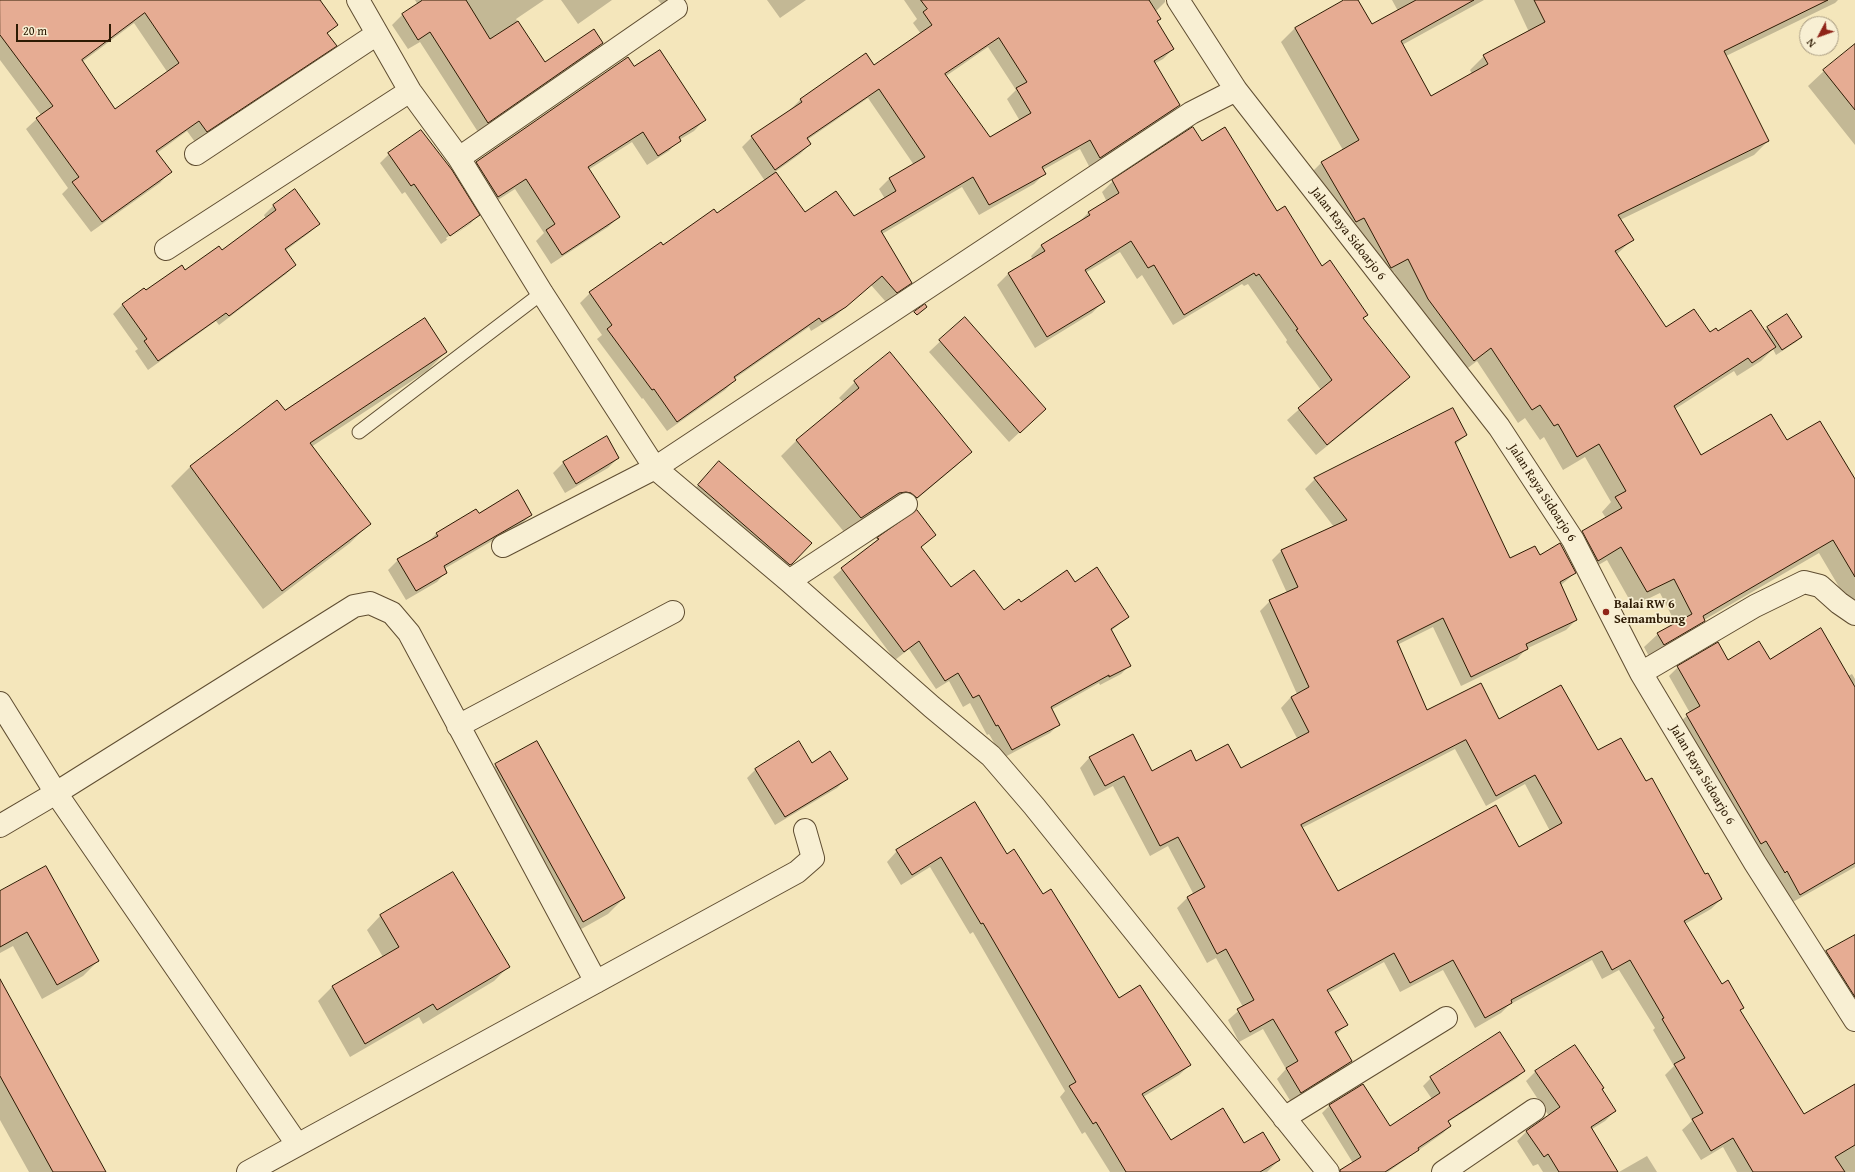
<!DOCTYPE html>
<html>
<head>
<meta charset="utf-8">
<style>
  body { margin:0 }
  #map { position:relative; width:1855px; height:1172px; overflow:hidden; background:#f4e6bb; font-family:"Gentium Book Plus",serif }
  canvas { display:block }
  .north { position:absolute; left:1799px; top:16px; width:40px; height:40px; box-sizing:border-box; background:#f8efd3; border:1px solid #a79a80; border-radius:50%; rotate:229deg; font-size:11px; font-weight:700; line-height:16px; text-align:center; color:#2d1a03 }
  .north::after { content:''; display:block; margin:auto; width:14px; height:18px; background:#8f2418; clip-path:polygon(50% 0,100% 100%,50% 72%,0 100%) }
  .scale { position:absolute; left:16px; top:24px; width:95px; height:18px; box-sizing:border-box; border:2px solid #2d1a03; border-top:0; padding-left:5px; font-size:12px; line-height:14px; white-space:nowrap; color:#2d1a03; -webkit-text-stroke:3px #f8efd3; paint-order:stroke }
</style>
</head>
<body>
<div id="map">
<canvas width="1855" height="1172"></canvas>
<div class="north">N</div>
<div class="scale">20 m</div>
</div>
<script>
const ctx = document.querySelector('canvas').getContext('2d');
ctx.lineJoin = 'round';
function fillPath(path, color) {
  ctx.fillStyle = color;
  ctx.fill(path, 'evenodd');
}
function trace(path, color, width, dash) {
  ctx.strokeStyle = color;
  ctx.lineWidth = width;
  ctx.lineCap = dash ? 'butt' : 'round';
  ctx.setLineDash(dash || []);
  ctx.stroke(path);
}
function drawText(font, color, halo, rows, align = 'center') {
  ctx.font = font + ' "Gentium Book Plus",serif';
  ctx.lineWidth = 3.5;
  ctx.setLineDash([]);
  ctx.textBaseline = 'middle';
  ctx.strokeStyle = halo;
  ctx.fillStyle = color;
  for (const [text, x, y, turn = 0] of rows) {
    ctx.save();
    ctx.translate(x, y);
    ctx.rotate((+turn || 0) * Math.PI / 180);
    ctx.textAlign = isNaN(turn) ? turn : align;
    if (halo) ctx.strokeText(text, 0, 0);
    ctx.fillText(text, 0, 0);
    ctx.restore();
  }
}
const shadow = new Path2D(`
  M1,0H322L320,2L337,25L327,34L335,46L325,56L195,142L187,131L157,153L170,172L160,183L91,232L62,194L68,188L26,129L41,115L0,60V7ZM134,23L168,73L115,110L82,62Z
  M415,0H544L516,19L545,64L601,43L591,53L478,132L420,42L408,49L392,25L402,15L418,5Z
  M561,0H612L578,24Z
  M658,0H677L663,6Z
  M767,0H806L780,18Z
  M904,0H1165V2L1155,12L1160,19L1157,22L1173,49L1163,59L1154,64L1179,105L1169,115L1090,168L1080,149L1043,170L1044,174L1034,184L979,215L962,187L882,234L911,282L901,292L886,302L871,285L834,317L811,331L809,327L734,379L735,380L725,390L667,431L643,398L642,399L597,339L602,335L580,303L590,293L660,243L663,246L717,214L765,181L742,147L752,137L790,110L800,100L866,55L873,66L921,34L913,23L917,19ZM988,47L1016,90L1007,99L1020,121L989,138L946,76ZM868,98L914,165L889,179L879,189L885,199L853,218L805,214L775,172L800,154L810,144L807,140Z
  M1346,0H1357L1371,26L1398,11L1392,0H1484L1402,45L1431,97L1472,74L1470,70L1484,56L1529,32L1514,0H1838L1835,3L1726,56L1768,141L1754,155L1620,220L1632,240L1616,255L1666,329L1709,333L1764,331L1787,315L1801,337L1796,342L1776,355L1773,349L1761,361L1737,376L1734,371L1675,409L1701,456L1786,442L1855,481V614L1819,553L1704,620L1690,634L1650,658L1644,647L1658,634L1676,624L1660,593L1633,606L1607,560L1583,574L1569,546L1583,532L1606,518L1602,512L1611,502L1585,457L1563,470L1544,437L1540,440L1525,418L1518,423L1477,361L1460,374L1414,313L1394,272L1377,281L1308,176L1322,162L1343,150L1281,42L1295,28Z
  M1855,53V145L1808,86L1824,71Z
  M633,68L704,120L694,131L679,140L669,151L647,165L632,142L588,170L619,217L608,227L551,264L536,241L544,233L515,189L487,207L466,173L476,162Z
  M1201,142L1277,212L1409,377L1398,388L1316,455L1287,420L1321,390L1286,342L1287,340L1248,284L1244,286L1242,284L1173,325L1142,275L1137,279L1120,252L1085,273L1103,302L1092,313L1035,348L997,285L1008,274L1033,260L1031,256L1042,245L1077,224L1088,213L1107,202L1102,192L1113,181Z
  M389,154L478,215L470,224L441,244L405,192L402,194L380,163ZM470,221V223L447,240L446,238Z
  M295,190L319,224L309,233L285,251L295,265L286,274L219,325L216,321L148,370L135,351L138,349L113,314L123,304L221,251L266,219L264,215L273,206Z
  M965,318L1034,419L1009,442L929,352Z
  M446,352L427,371L311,447L369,524L350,543L263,609L171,486L190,467L277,402L285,412Z
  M890,353L971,452L955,467L900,513L845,533L781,456L796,441L843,402L839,398L855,382Z
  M1452,409L1466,435L1455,445L1509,560L1539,557L1575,573L1560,586L1576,620L1566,630L1526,649L1517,659L1461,686L1433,627L1397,645L1427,711L1499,720L1598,752L1645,782L1704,876L1721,899L1711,909L1685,924L1721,985L1743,1008L1739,1011L1804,1115L1855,1085V1172H1737L1723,1147L1701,1160L1682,1130L1692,1121L1665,1075L1674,1066L1653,1030L1655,1028L1619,970L1602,979L1592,960L1509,1005L1501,1013L1475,1028L1443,970L1400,992L1384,962L1328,993L1346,1025L1336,1035L1351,1061L1341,1071L1291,1102L1277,1079L1286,1069L1263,1029L1239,1042L1228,1020L1243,1007L1216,958L1207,963L1177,908L1187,898L1194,895L1168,846L1150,856L1113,786L1094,796L1080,768L1090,757L1152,772L1196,762L1240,770L1298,740L1281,708L1291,697L1297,694L1260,611L1270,601L1287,593L1272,560L1282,550L1334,527L1305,489L1315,479ZM1455,749L1486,806L1525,784L1550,831L1518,848L1338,893L1302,828Z
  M618,458L608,468L565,493L553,473L564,462Z
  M709,473L792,563L780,574L688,496Z
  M476,511L478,514L531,515L521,524L444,569L446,572L437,582L406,600L388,570L398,560L427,543L436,534Z
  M917,512L934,535L920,548L951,589L1003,611L1074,583L1128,617L1111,631L1130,665L1121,674L1100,685L1099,683L1051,710L1059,724L1050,733L1003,758L989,734L987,735L970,703L963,707L949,681L936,689L909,649L895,660L833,577L878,539Z
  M1770,661L1848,676L1852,674L1855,679V867L1791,903L1678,724L1690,713L1669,676L1678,667L1727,662Z
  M811,764L846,779L837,788L775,825L747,778L756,769Z
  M496,765L624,898L608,914L567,937L480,781Z
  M897,851L1006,855L1043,895L1118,1000L1190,1065L1179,1075L1143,1097L1171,1141L1244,1145L1279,1160L1267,1172H1110L1085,1132L1082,1134L1060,1097L1065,1091L973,932L970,934L930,867L901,885L887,862Z
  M0,893L98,961L83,976L42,999L13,946L0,953Z
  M381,915L508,967L494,981L423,1024L419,1017L350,1057L318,1001L332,987L383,957L367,930Z
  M1855,936V1005L1818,961L1827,952Z
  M0,1006L105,1172H29L0,1120Z
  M1500,1033L1524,1071L1517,1078L1448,1122L1450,1126L1443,1133L1388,1172H1348L1353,1163L1322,1113L1329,1106L1363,1085L1390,1127L1432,1099L1423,1086L1431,1078Z
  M1536,1071L1601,1089L1615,1111L1605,1121L1592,1129L1617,1172H1543L1538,1164L1533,1166L1517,1141L1527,1131L1549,1116L1526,1081Z
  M1647,1156L1657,1172H1619Z`);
const building = new Path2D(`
  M0,0H320L338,25L327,33L337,46L207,132L199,121L156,151L172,172L102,222L72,182L79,177L36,118L53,106L0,35ZM145,13L179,63L115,109L82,60Z
  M423,0H466L490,39L518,21L545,62L594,29L603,43L488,123L430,32L418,40L402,14Z
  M921,0H1149L1161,19L1157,21L1174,49L1154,61L1180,105L1100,158L1090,140L1042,167L1046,174L989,205L973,177L881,231L912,283L897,293L882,276L846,307L822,322L819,318L734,377L736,380L677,422L654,389L652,390L607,329L612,325L589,292L661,242L663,245L714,209L717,213L776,172L805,212L836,191L854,216L896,191L889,178L925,157L879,89L807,138L811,144L775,170L751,136L802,102L800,99L866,53L874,65L932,25L923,12L927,9ZM999,38L1027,82L1016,88L1031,113L990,137L945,74Z
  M1344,0H1358L1372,24L1416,0H1474L1401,41L1431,96L1488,64L1483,55L1545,22L1534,0H1828L1724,51L1769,141L1618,215L1634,240L1615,251L1666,327L1694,309L1710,332L1716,328L1718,331L1751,310L1776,347L1752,363L1748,358L1674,406L1701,455L1771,414L1787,440L1820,421L1855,479V577L1833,540L1703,616L1705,621L1664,645L1657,633L1692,614L1674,579L1647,592L1621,547L1598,561L1582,531L1622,508L1615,497L1626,491L1599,444L1577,457L1558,424L1554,426L1540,405L1532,410L1491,348L1474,361L1428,299L1408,259L1391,268L1364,218L1356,222L1321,162L1359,140L1295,28Z
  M1855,44V110L1823,70Z
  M660,50L706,120L679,137L681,141L658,156L643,132L588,167L620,217L562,255L546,230L555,224L526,179L498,197L476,162L628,57L634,66Z
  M1193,127L1202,141L1225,127L1277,211L1285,206L1322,266L1330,260L1368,315L1363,318L1410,377L1327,445L1298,408L1332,380L1296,330L1298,329L1259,274L1256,276L1254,273L1184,315L1154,265L1148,268L1131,241L1085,270L1105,302L1047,337L1008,273L1045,251L1041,245L1090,215L1088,212L1119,193L1112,180Z
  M421,130L452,170L480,215L450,236L414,184L411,186L388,153Z
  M295,189L320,224L285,249L296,265L229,316L226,313L158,361L144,341L147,339L122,304L144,288L146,290L182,265L185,270L219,246L222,250L276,210L273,205Z
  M925,304L927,307L917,315L914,312Z
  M1787,314L1802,337L1782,350L1767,327Z
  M965,317L1046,409L1020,433L939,340Z
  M425,318L447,352L310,443L371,524L282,591L190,466L277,400L285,410Z
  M890,352L972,452L917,498L911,493L906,492L899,493L861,518L796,440L859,388L854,381Z
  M1453,408L1467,435L1455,442L1510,558L1535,546L1540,555L1560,543L1576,573L1560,582L1577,620L1526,644L1528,649L1471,677L1443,618L1397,641L1427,710L1481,683L1499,719L1561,685L1598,750L1621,738L1646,781L1652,778L1705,874L1708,873L1722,899L1684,921L1722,984L1728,980L1744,1008L1740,1010L1804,1114L1855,1084V1145L1835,1157L1845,1172H1753L1733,1138L1711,1151L1692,1119L1703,1113L1674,1064L1685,1058L1662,1019L1664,1018L1630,960L1612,970L1602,951L1511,1000L1512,1003L1485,1018L1453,960L1410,983L1394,953L1327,990L1348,1025L1335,1032L1352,1061L1301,1093L1286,1068L1298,1061L1273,1019L1250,1032L1237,1009L1254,1000L1226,949L1217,954L1187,897L1205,887L1178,837L1160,846L1124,776L1105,786L1089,757L1133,734L1152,771L1191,750L1196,761L1228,744L1241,768L1309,732L1291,697L1309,687L1269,600L1298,587L1281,550L1347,520L1314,478ZM1466,740L1496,796L1535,775L1562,823L1519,847L1496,805L1338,891L1301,825Z
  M607,436L619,458L576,484L563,462Z
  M719,461L812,543L792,564L790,565L698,485Z
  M518,490L532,515L444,566L447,573L416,591L397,559L438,536L436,533L476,509L479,513Z
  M917,510L936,535L921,547L951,587L974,570L1004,610L1019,599L1021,602L1067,570L1075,582L1097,567L1129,617L1111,629L1131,666L1109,677V675L1051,707L1060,725L1012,750L998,725L996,726L979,695L973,698L958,673L945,681L919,641L904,652L841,568L879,539L877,538Z
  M1821,628L1855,687V863L1800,895L1787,871L1785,873L1766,841L1761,844L1686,714L1700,706L1677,666L1718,642L1728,660L1759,641L1770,659Z
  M537,741L625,898L583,922L495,764Z
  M799,741L812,763L830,751L848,779L785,817L755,769Z
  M975,802L1007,854L1014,849L1043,894L1051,889L1119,998L1140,985L1191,1065L1142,1094L1171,1140L1223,1108L1244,1143L1263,1132L1280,1160L1260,1172H1126L1096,1122L1093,1124L1069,1086L1076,1082L983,923L981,924L941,857L912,875L896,850Z
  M46,866L99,961L57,985L27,932L0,947V891Z
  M453,872L510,967L437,1010L433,1004L365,1044L332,986L399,947L380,915Z
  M1855,935V997L1826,951Z
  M0,979L106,1172H53L0,1076Z
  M1500,1032L1525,1071L1448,1121L1451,1126L1418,1148L1419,1150L1385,1172H1340V1170L1361,1157L1329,1105L1363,1084L1390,1126L1440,1093L1430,1077Z
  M1575,1045L1604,1088L1602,1089L1616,1111L1591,1127L1618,1172H1559L1548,1154L1544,1157L1526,1131L1560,1107L1535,1071Z`);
const service = new Path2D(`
  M359,432L542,293`);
const minor = new Path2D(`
  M358,0L410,91L459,158L542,293L655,468L789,581L932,707L991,756L1034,806L1328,1172
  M1178,0L1236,90L1499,427L1573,540L1641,673L1755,863L1855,1020
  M196,154L377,34
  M459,158L676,8
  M166,249L410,91
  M503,546L655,468L1191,113L1236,90
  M789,581L906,504
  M1641,673L1755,606L1804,582L1820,586L1839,603L1855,614
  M0,703L56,793L297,1144
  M458,726L673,612
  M0,826L56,793L354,606L370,603L392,613L409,633L596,982
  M1284,1118L1446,1018
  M248,1172L797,872L813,858L805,830
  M1443,1172L1534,1110`);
const markers = [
  [1606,612,4,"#8f2418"]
];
const streetNames = [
  ["Jalan Raya Sidoarjo 6",1348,234,52],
  ["Jalan Raya Sidoarjo 6",1542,493,57],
  ["Jalan Raya Sidoarjo 6",1702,775,59]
];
const poiNames = [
  ["Balai RW 6",1614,605],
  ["Semambung",1614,620]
];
fillPath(shadow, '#0003');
fillPath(building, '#e6ac93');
trace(building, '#2d1a03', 1);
trace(service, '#5f4d31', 15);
trace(minor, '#5f4d31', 24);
trace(service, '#f8efd3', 13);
trace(minor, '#f8efd3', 22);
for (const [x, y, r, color] of markers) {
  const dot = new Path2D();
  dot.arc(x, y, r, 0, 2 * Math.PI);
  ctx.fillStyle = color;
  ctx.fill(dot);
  trace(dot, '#f8efd3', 1.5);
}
drawText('13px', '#2d1a03', '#f8efd3', streetNames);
drawText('bold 13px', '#2d1a03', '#f8efd3', poiNames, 'left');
</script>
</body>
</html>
